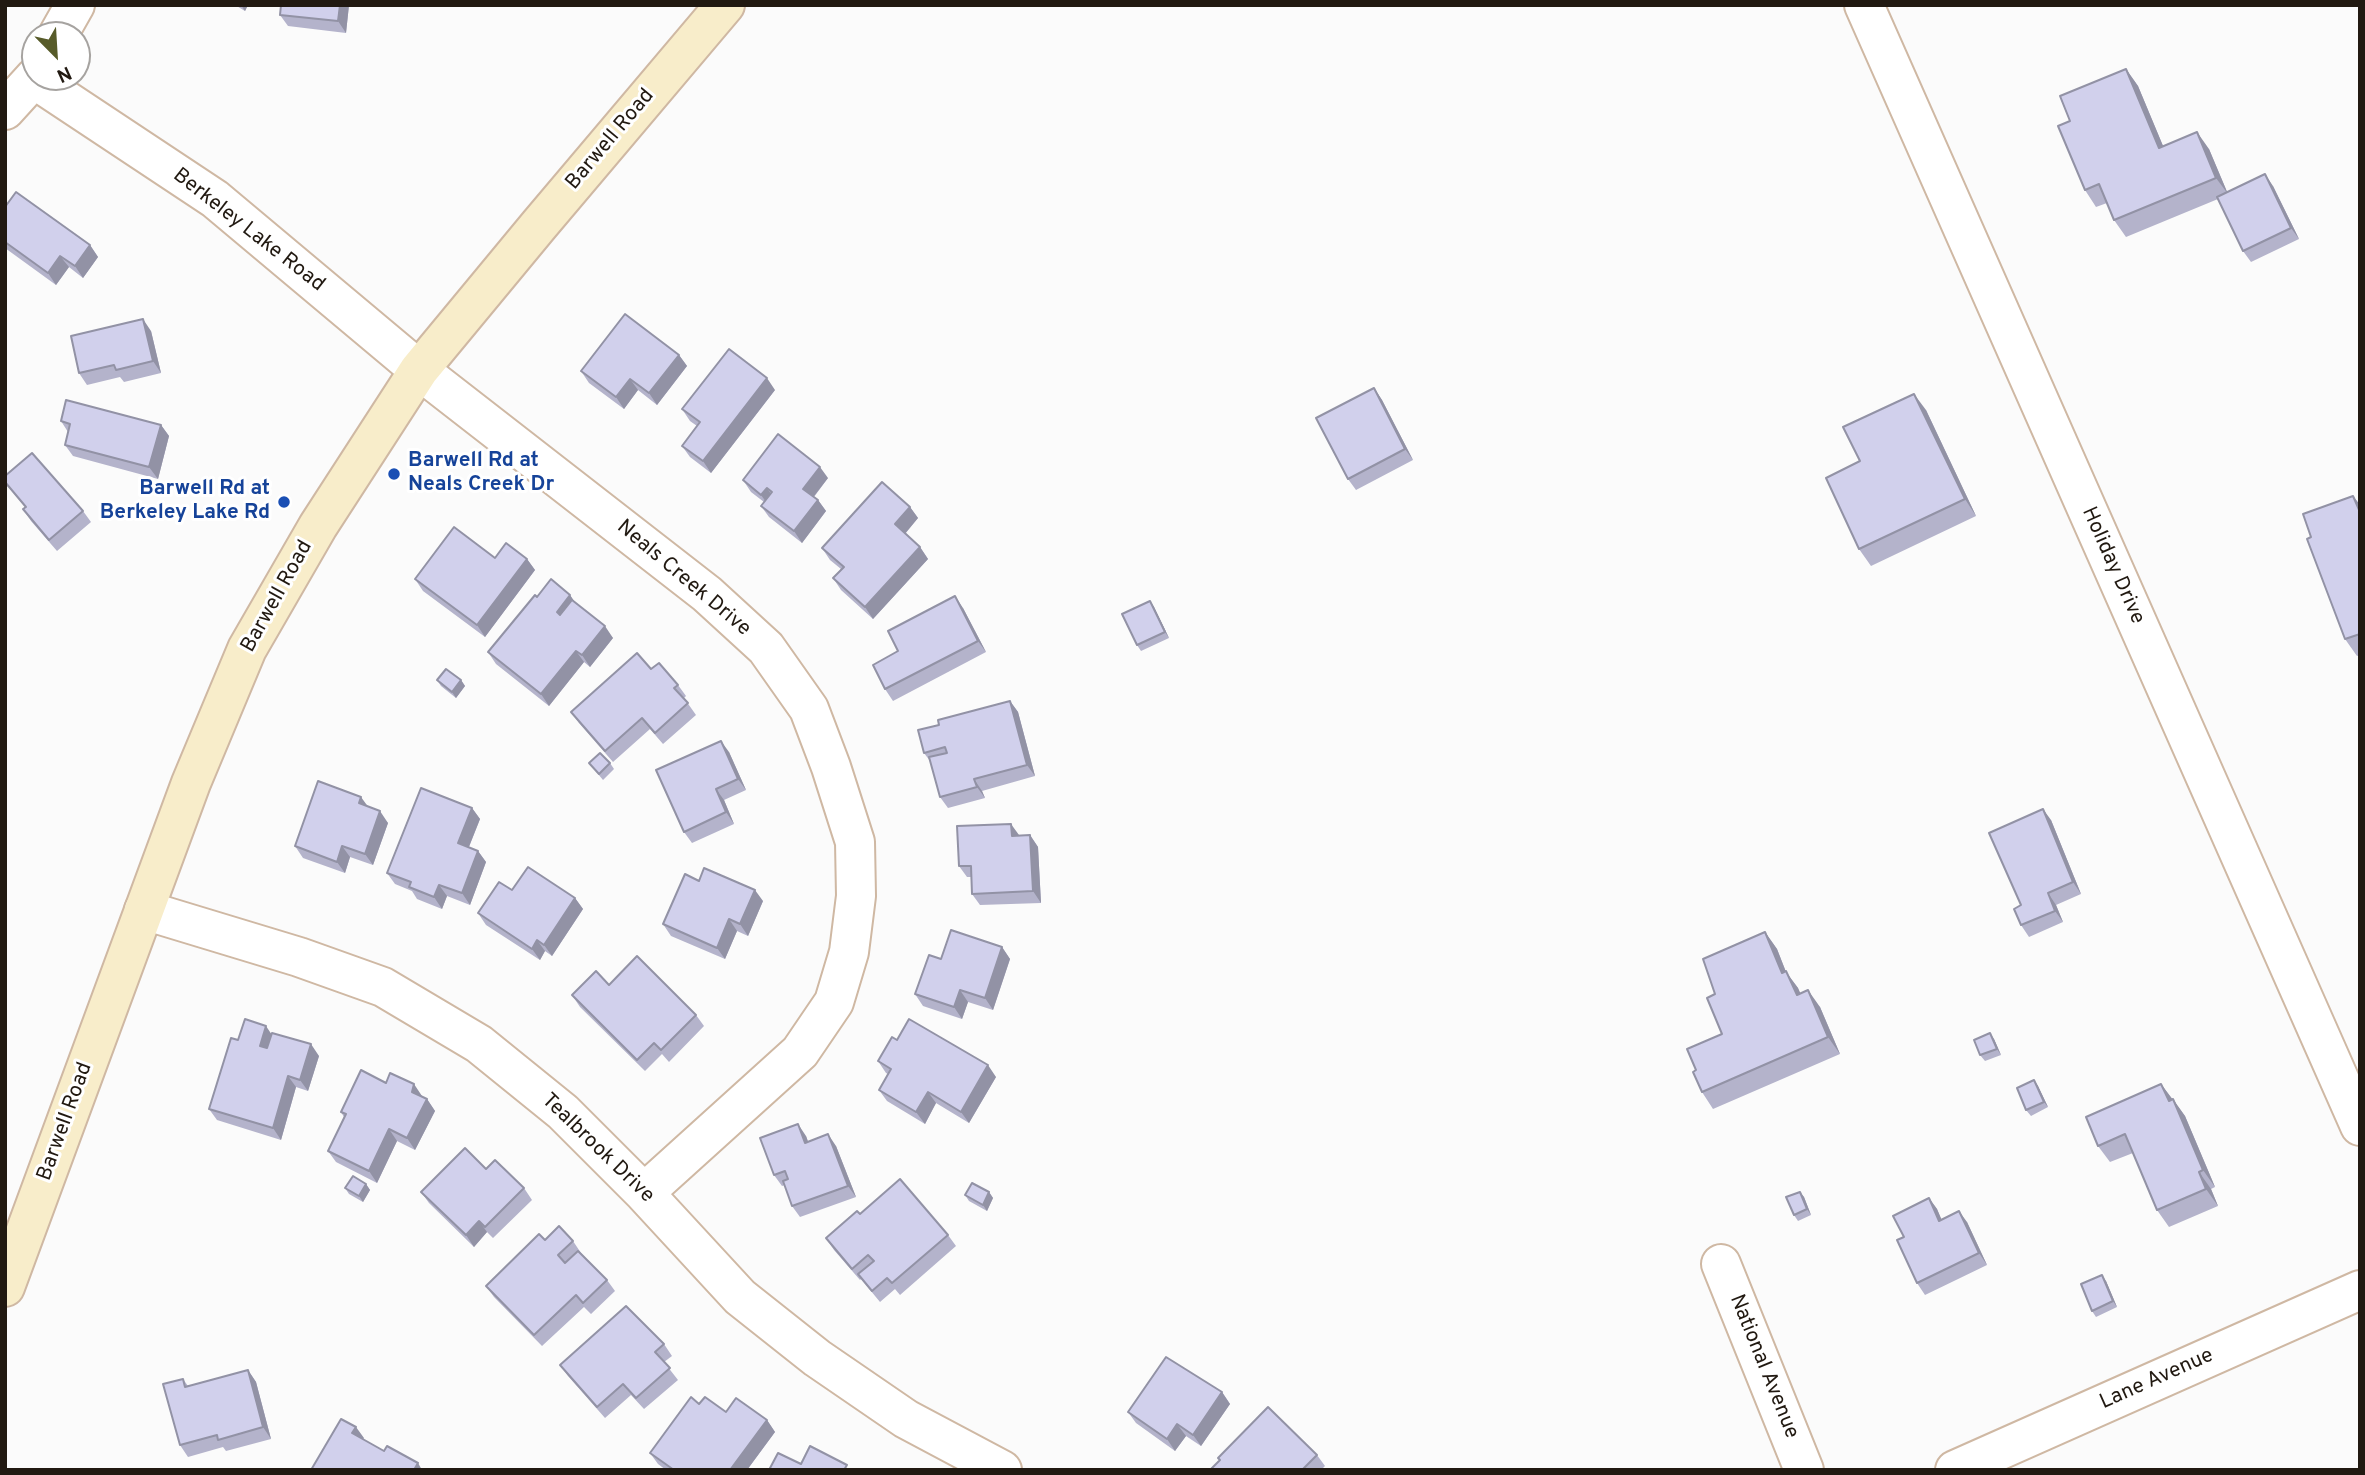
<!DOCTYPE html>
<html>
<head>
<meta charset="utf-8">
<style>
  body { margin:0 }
  #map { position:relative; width:2365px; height:1475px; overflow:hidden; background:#fbfbfb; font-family:Overpass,sans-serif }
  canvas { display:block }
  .frame { position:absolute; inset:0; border:7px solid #211911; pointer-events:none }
  .north { position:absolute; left:21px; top:21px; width:70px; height:70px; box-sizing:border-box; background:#fff; border:2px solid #a6a3a0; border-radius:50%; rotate:156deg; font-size:19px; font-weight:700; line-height:28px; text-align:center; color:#211911 }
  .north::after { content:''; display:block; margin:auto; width:24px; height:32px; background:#575b29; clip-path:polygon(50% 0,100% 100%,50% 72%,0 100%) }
</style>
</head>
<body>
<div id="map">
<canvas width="2365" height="1475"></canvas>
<div class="frame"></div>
<div class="north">N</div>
</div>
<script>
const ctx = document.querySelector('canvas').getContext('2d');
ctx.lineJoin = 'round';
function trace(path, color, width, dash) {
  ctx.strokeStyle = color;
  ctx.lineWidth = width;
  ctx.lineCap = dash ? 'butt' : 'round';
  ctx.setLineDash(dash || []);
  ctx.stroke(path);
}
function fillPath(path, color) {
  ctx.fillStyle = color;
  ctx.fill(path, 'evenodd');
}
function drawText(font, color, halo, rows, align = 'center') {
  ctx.font = font + ' Overpass,sans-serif';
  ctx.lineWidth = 6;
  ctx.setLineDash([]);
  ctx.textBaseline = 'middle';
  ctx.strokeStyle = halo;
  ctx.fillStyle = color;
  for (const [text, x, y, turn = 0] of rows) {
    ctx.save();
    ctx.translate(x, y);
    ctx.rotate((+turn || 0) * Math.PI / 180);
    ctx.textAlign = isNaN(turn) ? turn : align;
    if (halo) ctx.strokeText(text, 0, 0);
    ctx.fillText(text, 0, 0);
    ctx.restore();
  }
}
const street = new Path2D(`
  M1864,5L2360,1126
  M58,35L75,5
  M34,79L215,199L419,370L707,594L766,648L809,709L831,767L855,842L856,896L849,952L834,1002L800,1052L644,1193
  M5,110L35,77
  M144,910L299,957L383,987L479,1044L563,1112L644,1193L740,1297L817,1358L906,1419L1002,1470
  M1721,1264L1804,1470
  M1955,1470L2360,1290`);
const secondary = new Path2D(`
  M5,1287L191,783L247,649L318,526L419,370L539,225L725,5`);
const wall = new Path2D(`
  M235,5H248L245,11Z
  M349,5L346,33L288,26L280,15Z
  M2126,69L2138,86L2163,146L2209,149L2227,192L2273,186L2299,239L2251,262L2243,251L2218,199L2126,237L2114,220L2107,203L2096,207L2085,190L2070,121Z
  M5,207L90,245L98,257L83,278L69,267L56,285L5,248Z
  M151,331L161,373L124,382L120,377L87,385L79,373Z
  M679,355L687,366L657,405L638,390L624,409L589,383L581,371Z
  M1374,388L1382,400L1413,460L1356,490L1348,479Z
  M775,390L711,473L690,457L682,446L697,426L690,421L682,409Z
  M1926,410L1976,516L1871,566L1859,549L1860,461Z
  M61,421L161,425L169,436L158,479L73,456L65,445L68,432Z
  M5,476L83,511L91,522L57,551L31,521L23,509L25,507L5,483Z
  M828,478L814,497L818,500L826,511L802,543L769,517L761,506L764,502L751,492L743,480Z
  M2353,496L2360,505V655L2357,656L2345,639L2311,537Z
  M910,507L918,518L905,534L920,547L928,559L873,619L841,590L833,578L841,569L830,560L822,548Z
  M495,558L527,559L535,570L485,637L423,591L415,579Z
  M570,595L576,604L613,638L590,667L584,662L549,706L496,664L488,652L537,597Z
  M1150,601L1154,607L1169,638L1141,651L1137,645Z
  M963,608L986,652L893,701L885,689L898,651Z
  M651,669L678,685L686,696L684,698L696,715L663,744L650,729L613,762L579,723L571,712Z
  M437,680H461L465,686L456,698L441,686Z
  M1010,701L1018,712L1035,776L982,791L985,798L948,808L940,797L930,761L924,753L939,725Z
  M729,752L746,790L724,800L734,824L692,843L684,832Z
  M589,763H610L614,769L603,780Z
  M368,807L388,823L373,865L350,857L345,873L303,858L295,846Z
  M472,808L480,819L469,847L478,851L486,862L470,905L447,896L442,909L417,899L412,891L395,884L387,873Z
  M2051,820L2081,894L2056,905L2063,922L2029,937L2021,925V905Z
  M1019,835H1030L1038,847L1041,903L980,905L972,894L971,877H967L959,866Z
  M699,881L763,901L748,936L737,931L725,959L671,936L663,924Z
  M512,890L575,898L583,909L552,956L545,951L540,960L486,925L478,913Z
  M1765,932L1777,949L1786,972L1798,988L1800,994L1820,1007L1840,1054L1713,1109L1702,1092L1696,1070L1722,1034Z
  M1002,947L1010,959L993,1010L968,1002L962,1019L923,1006L915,994L941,959Z
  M609,985L696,1015L704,1026L669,1062L662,1054L645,1071L580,1007L572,995Z
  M271,1033L319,1056L308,1091L296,1087L281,1140L217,1120L209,1109L238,1040Z
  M1994,1039L2001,1055L1985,1061L1980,1055Z
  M897,1040L996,1077L969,1123L936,1103L925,1124L887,1101L879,1090L888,1074L886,1073L878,1061Z
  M2034,1080L2038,1086L2048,1107L2031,1116L2026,1110Z
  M386,1083L422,1096V1097L427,1099L435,1111L415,1150L397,1141L377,1183L336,1162L328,1151L344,1117L341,1112Z
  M2161,1084L2185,1116L2215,1187L2211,1189L2218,1206L2169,1227L2157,1210L2133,1153L2110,1162L2098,1146Z
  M806,1136L808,1142L836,1146L856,1197L800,1217L792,1206L785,1185L782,1186L774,1175Z
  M486,1169L524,1188L532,1200L493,1238L487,1232L474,1247L429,1203L421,1192Z
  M366,1184L370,1190L363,1202L349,1194L345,1188Z
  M989,1192L993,1198L987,1211L969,1201L965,1195Z
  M1800,1192L1804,1197L1811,1215L1798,1221L1794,1215Z
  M1929,1198L1937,1209L1941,1219L1967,1222L1987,1265L1925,1295L1917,1283L1904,1237Z
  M860,1214L948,1235L956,1246L900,1295L895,1289L880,1302L861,1279L860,1280L834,1250L826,1238Z
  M545,1240L573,1241L581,1253L607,1280L615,1291L591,1314L584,1307L542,1346L494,1297L486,1286Z
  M2106,1281L2117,1307L2096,1317L2092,1311Z
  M664,1344L672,1356L664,1362L678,1380L644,1409L631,1395L605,1418L568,1376L560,1365Z
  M248,1370L256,1382L271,1439L226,1451L223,1447L188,1457L180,1445L183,1379L188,1386Z
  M1222,1392L1230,1404L1201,1446L1186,1436L1175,1451L1136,1423L1128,1412Z
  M699,1404L726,1412L767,1420L775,1432L747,1470H666L658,1464L650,1453Z
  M1317,1455L1325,1466L1321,1470H1210Z`);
const shadedWall = new Path2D(`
  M241,5H248L245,11Z
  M340,5H349L346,33L338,21Z
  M2126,69L2138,86L2171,165L2159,148Z
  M2197,132L2209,149L2228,194L2216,178Z
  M2265,174L2273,186L2299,239L2291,228Z
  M90,245L98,257L83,278L75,266Z
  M60,256L69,267L56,285L48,273Z
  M143,319L151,331L161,373L153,361Z
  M679,355L687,366L657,405L649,393Z
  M767,378L775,390L711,473L703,461Z
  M630,379L638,390L624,409L616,397Z
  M1374,388L1382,400L1413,460L1405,449Z
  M1914,394L1926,410L1976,516L1965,499Z
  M161,425L169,436L158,479L149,467Z
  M820,467L828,478L811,500L803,489Z
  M767,488L775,500L769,506L761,495Z
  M2353,496L2360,505V512Z
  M818,500L826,511L802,543L794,531Z
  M910,507L918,518L903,536L895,524Z
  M920,547L928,559L873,619L865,607Z
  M527,559L535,570L485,637L477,625Z
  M570,595L578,607L565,623L557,612Z
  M955,596L963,608L986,652L978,641Z
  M1150,601L1154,607L1169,638L1165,632Z
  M605,626L613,638L590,667L582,655Z
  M576,651L584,662L549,706L541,694Z
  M461,680L465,686L456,698L452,692Z
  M1010,701L1018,712L1035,776L1027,765Z
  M721,741L729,752L746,790L738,779Z
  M974,779L982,791L985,798L977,787Z
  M716,789L724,800L734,824L726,812Z
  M361,797L369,808L359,803Z
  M472,808L480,819L466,854L458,843Z
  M2043,809L2051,820L2081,894L2073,882Z
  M380,811L388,823L373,865L365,854Z
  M1011,824L1019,835L1020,848L1012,836Z
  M1030,835L1038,847L1041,903L1033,891Z
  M342,846L350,857L345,873L337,862Z
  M478,851L486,862L470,905L462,893Z
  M439,885L447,896L442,909L434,897Z
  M755,890L763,901L748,936L740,924Z
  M2048,893L2056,905L2063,922L2055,911Z
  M575,898L583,909L552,956L544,945Z
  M729,919L737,931L725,959L717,948Z
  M1765,932L1777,949L1786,972L1798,988L1809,1012L1782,973Z
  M537,940L545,951L540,960L532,949Z
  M1002,947L1010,959L993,1010L985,998Z
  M960,990L968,1002L962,1019L954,1007Z
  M1808,990L1820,1007L1840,1054L1828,1037Z
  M266,1026L274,1038L268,1058L260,1046Z
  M1990,1033L1994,1039L2001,1055L1997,1049Z
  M311,1044L319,1056L308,1091L300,1080Z
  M988,1065L996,1077L969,1123L961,1112Z
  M288,1076L296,1087L281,1140L273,1128Z
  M2034,1080L2038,1086L2048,1107L2044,1102Z
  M414,1084L422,1096L420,1103L412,1092Z
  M2161,1084L2173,1100L2169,1101Z
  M928,1092L936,1103L925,1124L916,1112Z
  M427,1099L435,1111L415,1150L407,1138Z
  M2173,1099L2185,1116L2215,1187L2203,1170Z
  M798,1124L806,1136L813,1155L805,1143Z
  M389,1129L397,1141L377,1183L369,1171Z
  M828,1134L836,1146L856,1197L848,1186Z
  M2199,1172L2211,1189L2218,1206L2206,1189Z
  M366,1184L370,1190L363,1202L359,1196Z
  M989,1192L993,1198L987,1211L983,1205Z
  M1800,1192L1804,1197L1811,1215L1807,1209Z
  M1929,1198L1937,1209L1947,1232L1939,1221Z
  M1959,1211L1967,1222L1987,1265L1979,1253Z
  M479,1221L487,1232L474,1247L466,1235Z
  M2102,1275L2106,1281L2117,1307L2113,1301Z
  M248,1370L256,1382L271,1439L263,1427Z
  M1222,1392L1230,1404L1201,1446L1193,1435Z
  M767,1420L775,1432L747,1470H730Z
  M1177,1424L1186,1436L1175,1451L1167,1439Z
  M356,1427L364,1438L360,1444L352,1433Z
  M418,1463L422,1470H414Z`);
const building = new Path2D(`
  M281,5H340L338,21L280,15Z
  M2126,69L2159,148L2197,132L2216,178L2114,220L2099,184L2085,190L2058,126L2070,121L2060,96Z
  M2265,174L2291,228L2243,251L2217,197Z
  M16,192L90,245L75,266L60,256L48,273L5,242V207Z
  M625,314L679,355L649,393L630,379L616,397L581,371Z
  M143,319L153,361L116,370L114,365L79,373L71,336Z
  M729,349L767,378L703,461L682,446L700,422L682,409Z
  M1374,388L1405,449L1348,479L1316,418Z
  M1914,394L1965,499L1859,549L1826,478L1860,461L1843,427Z
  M66,400L161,425L149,467L65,445L70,424L61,421Z
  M778,434L820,467L803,489L818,500L794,531L761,506L772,492L767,488L761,495L743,480Z
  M32,453L83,511L49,540L23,509L26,507L5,482V476Z
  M882,482L910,507L895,524L920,547L865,607L833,578L844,567L822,548Z
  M2353,496L2360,512V634L2345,639L2307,539L2311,537L2303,514Z
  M454,527L495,558L506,543L527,559L477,625L415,579Z
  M551,579L570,595L557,612L560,615L572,600L605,626L582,655L576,651L541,694L488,652L535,595L537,597Z
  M955,596L978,641L885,689L873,665L898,651L888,631Z
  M1150,601L1165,632L1137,645L1122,614Z
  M637,653L651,669L659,663L678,685L674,688L688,703L655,733L642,718L605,751L571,712Z
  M446,669L461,680L452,692L437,680Z
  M1010,701L1027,765L974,779L977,787L940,797L929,757L947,753L945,747L924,753L918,730L939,725L938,720Z
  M721,741L738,779L716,789L726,812L684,832L656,770Z
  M600,753L610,763L599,774L589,763Z
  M318,781L361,797L359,803L380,811L365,854L342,846L337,862L295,846Z
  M421,788L472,808L458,843L478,851L462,893L439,885L434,897L409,887L411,882L387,873Z
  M2043,809L2073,882L2048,893L2055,911L2021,925L2014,909L2021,905L1989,833Z
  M1011,824L1012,836L1030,835L1033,891L972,894L971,866H959L957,826Z
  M528,867L575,898L544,945L537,940L532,949L478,913L499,882L512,890Z
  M704,868L755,890L740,924L729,919L717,948L663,924L685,874L699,881Z
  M951,930L1002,947L985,998L960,990L954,1007L915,994L929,955L941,959Z
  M1765,932L1782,973L1786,971L1797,995L1808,990L1828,1037L1702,1092L1693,1072L1696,1070L1687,1049L1722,1034L1707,998L1715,994L1703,959Z
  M637,956L696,1015L661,1050L654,1043L637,1060L572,995L596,971L609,985Z
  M245,1019L266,1026L260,1046L267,1048L272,1033L311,1044L300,1080L288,1076L273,1128L209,1109L231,1038L238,1040Z
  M909,1019L988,1065L961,1112L928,1092L916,1112L879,1090L891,1069L878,1061L892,1037L897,1040Z
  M1990,1033L1997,1049L1980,1055L1974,1040Z
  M361,1070L386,1083L390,1073L414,1084L412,1092L427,1099L407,1138L389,1129L369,1171L328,1151L346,1114L341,1112Z
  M2034,1080L2044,1102L2026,1110L2017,1088Z
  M2161,1084L2169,1101L2173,1099L2203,1170L2199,1172L2206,1189L2157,1210L2125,1134L2098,1146L2086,1117Z
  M798,1124L805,1143L828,1134L848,1186L792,1206L783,1181L788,1179L785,1171L774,1175L760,1138Z
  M465,1148L486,1169L495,1160L524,1188L485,1227L479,1221L466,1235L421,1192Z
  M353,1176L366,1184L359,1196L345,1188Z
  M900,1179L948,1235L892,1283L887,1278L872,1291L858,1274L874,1261L868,1255L852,1269L826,1238L857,1211L860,1214Z
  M972,1183L989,1192L983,1205L965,1195Z
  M1800,1192L1807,1209L1794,1215L1786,1197Z
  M1929,1198L1939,1221L1959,1211L1979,1253L1917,1283L1897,1240L1904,1237L1893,1216Z
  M559,1226L573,1241L558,1255L565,1263L578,1251L607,1280L583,1303L576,1295L534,1335L486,1286L539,1234L545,1240Z
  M2102,1275L2113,1301L2092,1311L2081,1284Z
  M626,1306L664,1344L655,1352L670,1368L636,1398L623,1384L597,1407L560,1365Z
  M1166,1357L1222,1392L1193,1435L1177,1424L1167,1439L1128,1412Z
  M248,1370L263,1427L218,1440L217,1435L180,1445L163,1384L183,1379L185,1387Z
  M691,1397L699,1404L705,1397L726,1412L736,1398L767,1420L730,1470H674L650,1453Z
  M1268,1407L1317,1455L1302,1470H1210L1220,1460L1218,1458Z
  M341,1419L356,1427L352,1433L384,1451L387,1446L418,1463L414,1470H311Z
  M810,1446L847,1465L844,1470H769L778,1453L801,1464Z`);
const markers = [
  [394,474,7,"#1a4fb4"],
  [284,502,7,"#1a4fb4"]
];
const streetNames = [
  ["Barwell Road",611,140,-50],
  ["Berkeley Lake Road",248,231,38],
  ["Holiday Drive",2112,566,66],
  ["Neals Creek Drive",683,579,40],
  ["Barwell Road",278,597,-61],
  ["Barwell Road",66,1122,-70],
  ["Tealbrook Drive",597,1149,44],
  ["National Avenue",1763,1367,68],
  ["Lane Avenue",2157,1380,-24]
];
const transitNames = [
  ["Barwell Rd at",408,462],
  ["Neals Creek Dr",408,486],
  ["Barwell Rd at",270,490,"right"],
  ["Berkeley Lake Rd",270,514,"right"]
];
trace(street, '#cfb8a3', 42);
trace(secondary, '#cfb8a3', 42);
trace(street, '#fff', 38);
trace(secondary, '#f8edca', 38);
fillPath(wall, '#b4b3cb');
fillPath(shadedWall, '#9292a5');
fillPath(building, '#d1d0ec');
trace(building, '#9292a5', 2);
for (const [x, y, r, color] of markers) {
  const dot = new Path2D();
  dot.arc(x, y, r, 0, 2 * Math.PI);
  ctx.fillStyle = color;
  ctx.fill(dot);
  trace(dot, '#fff', 2.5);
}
drawText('21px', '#211911', '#fff', streetNames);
drawText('bold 21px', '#164399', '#fff', transitNames, 'left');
</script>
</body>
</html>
